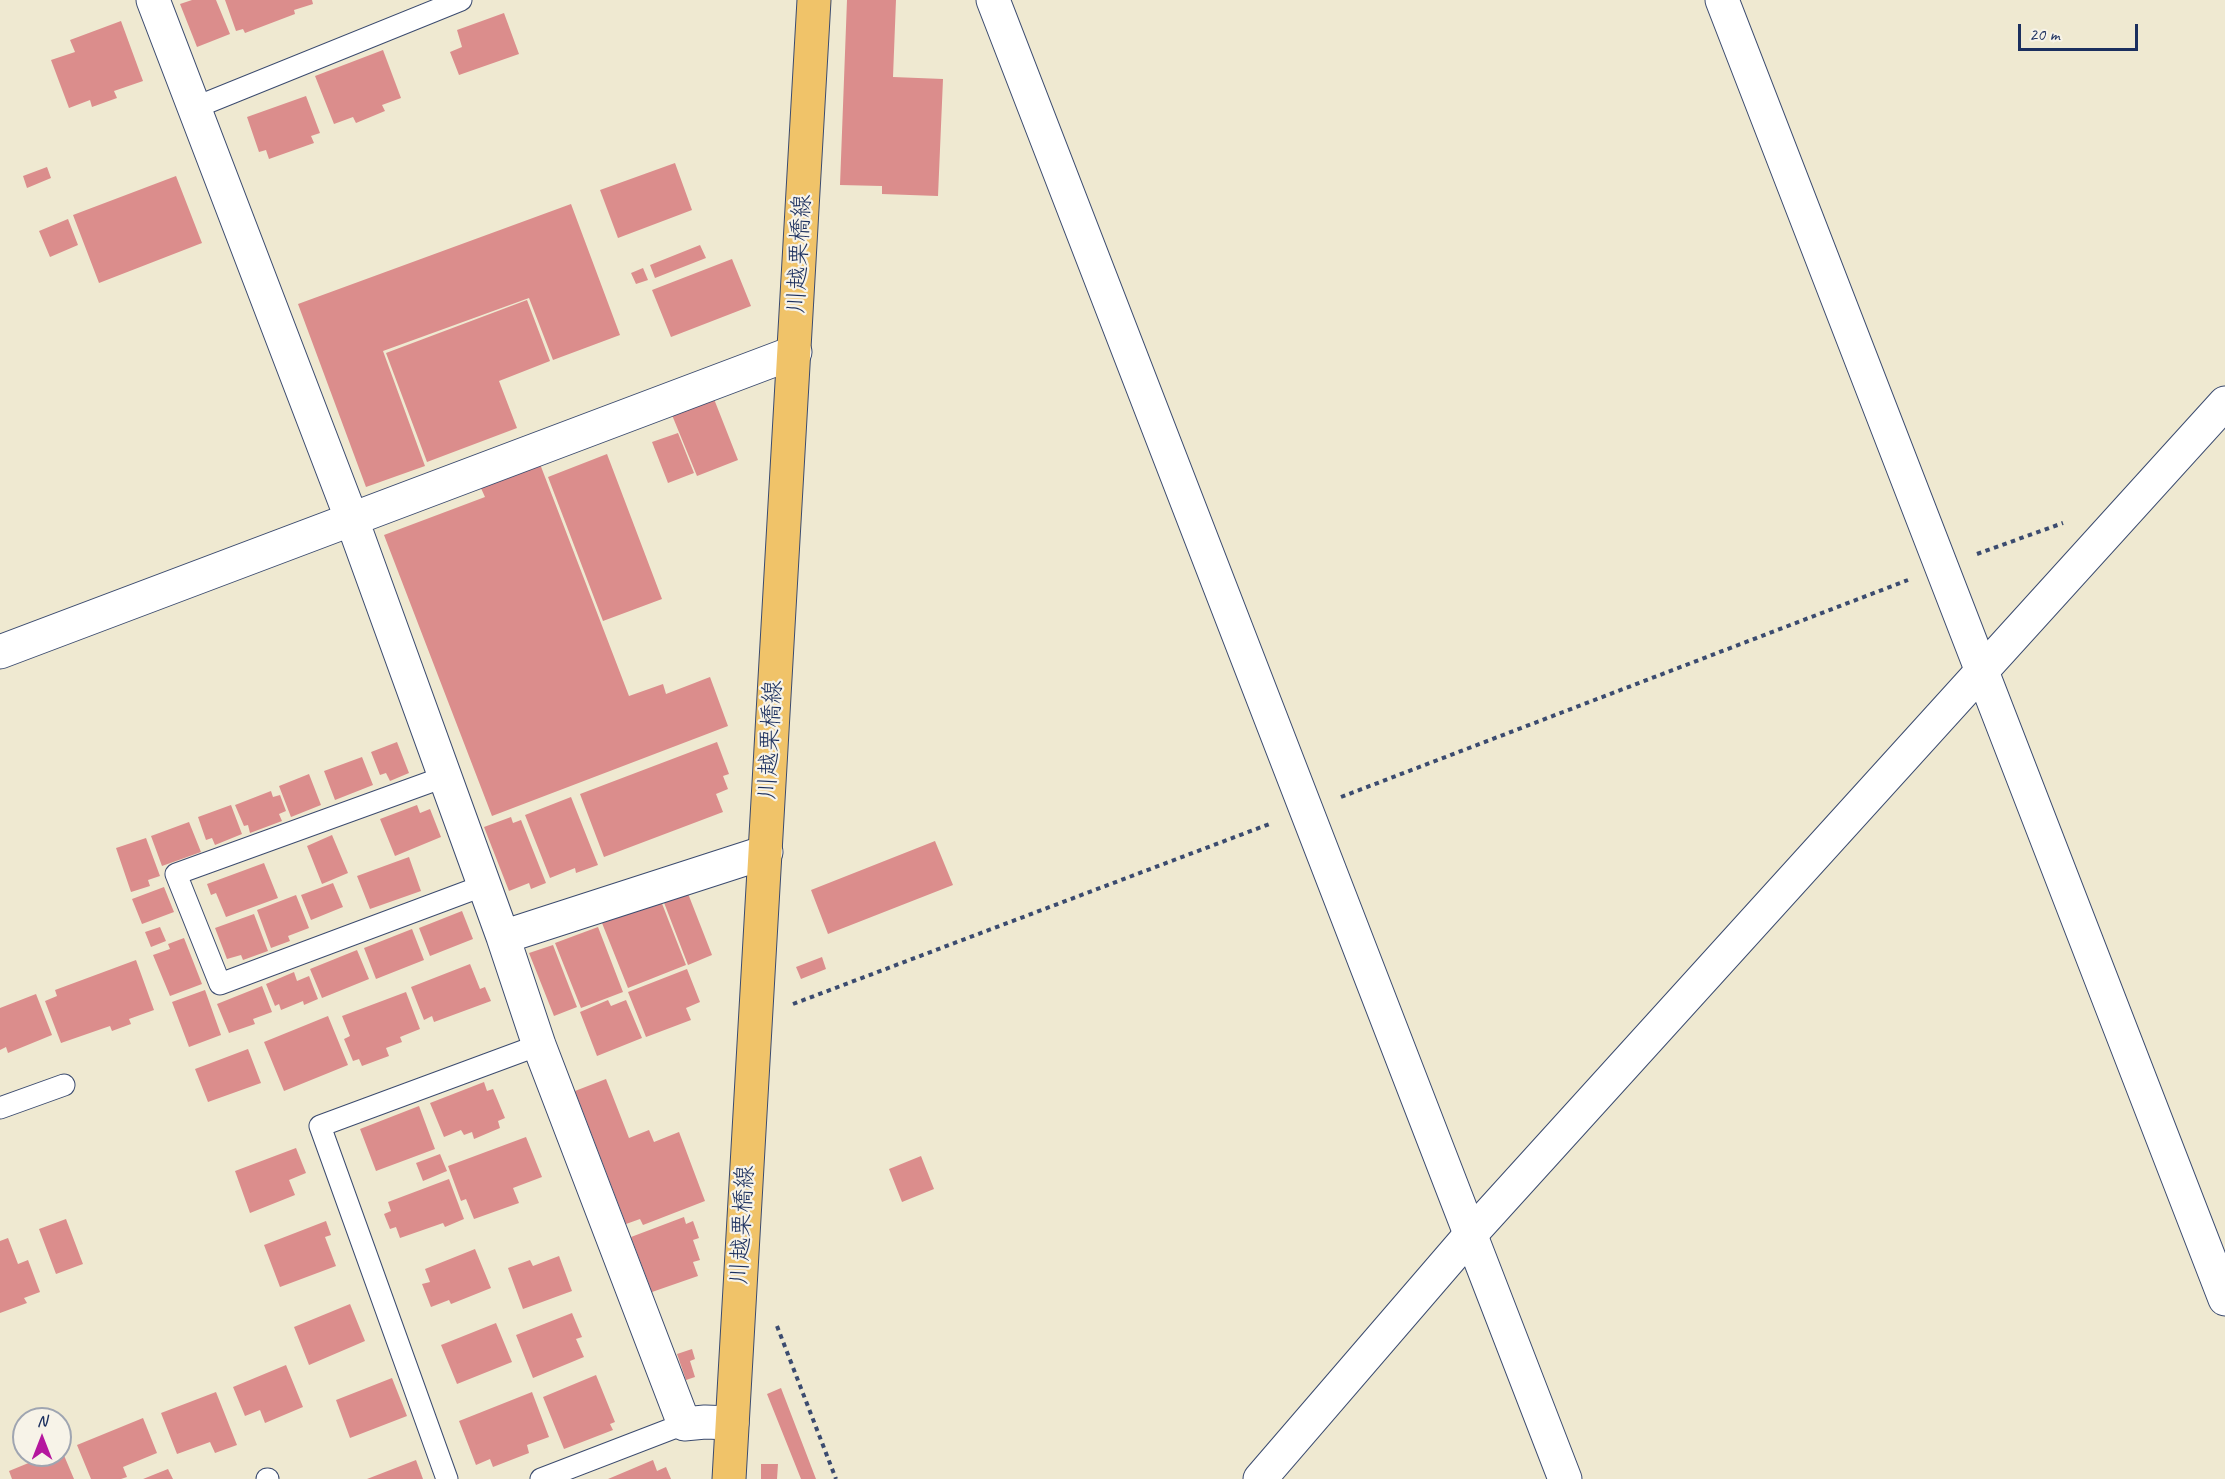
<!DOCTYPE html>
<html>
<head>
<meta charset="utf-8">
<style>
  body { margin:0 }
  #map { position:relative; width:2225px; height:1479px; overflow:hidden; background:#efe9d1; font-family:Caveat,sans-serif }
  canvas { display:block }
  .north { position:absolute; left:12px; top:1407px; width:60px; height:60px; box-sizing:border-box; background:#f7f3e8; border:2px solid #9fa5b1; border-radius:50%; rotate:0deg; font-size:16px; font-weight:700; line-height:24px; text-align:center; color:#1b2f5e }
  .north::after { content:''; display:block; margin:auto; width:21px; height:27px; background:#b5179e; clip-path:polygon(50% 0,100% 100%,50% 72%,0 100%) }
  .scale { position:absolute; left:2018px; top:24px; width:120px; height:27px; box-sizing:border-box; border:3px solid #1b2f5e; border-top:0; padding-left:8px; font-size:18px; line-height:21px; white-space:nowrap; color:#1b2f5e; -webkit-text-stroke:4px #f7f3e8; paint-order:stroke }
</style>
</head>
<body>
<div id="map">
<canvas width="2225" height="1479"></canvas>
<div class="north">N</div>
<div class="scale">20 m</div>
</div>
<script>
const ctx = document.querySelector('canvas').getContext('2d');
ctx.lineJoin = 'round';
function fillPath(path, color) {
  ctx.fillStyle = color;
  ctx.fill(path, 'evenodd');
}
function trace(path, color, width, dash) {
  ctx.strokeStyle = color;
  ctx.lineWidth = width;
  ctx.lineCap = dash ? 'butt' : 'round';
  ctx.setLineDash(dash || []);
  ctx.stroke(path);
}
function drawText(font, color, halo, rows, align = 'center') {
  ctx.font = font + ' Caveat,"Klee One",sans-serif';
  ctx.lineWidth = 4.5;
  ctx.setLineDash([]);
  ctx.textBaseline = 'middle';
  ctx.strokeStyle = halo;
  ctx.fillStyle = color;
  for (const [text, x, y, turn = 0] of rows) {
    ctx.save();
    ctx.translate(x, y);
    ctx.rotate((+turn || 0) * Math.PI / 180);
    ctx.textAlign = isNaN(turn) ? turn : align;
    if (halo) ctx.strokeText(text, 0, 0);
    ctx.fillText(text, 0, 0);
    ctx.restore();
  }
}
const building = new Path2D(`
  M192,0H216L230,34L197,47L180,4Z
  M225,0H312L313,4L294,10L295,14L245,33L243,29L236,31Z
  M847,0H896L893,77L943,79L938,196L882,194V186L840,185Z
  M504,13L519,54L459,75L450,52L462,47L457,30Z
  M121,21L143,81L114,91L117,98L92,107L90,100L69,108L51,60L75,52L70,40Z
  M383,50L401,98L382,105L385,111L356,123L353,117L334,124L315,76Z
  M306,96L320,133L311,136L314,143L269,159L266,150L259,152L247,117Z
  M675,163L692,210L618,238L600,190Z
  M47,167L51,178L27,188L23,176Z
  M176,176L202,243L99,283L73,215Z
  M571,204L620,335L553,360L529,298L383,351L425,466L366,487L298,304Z
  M68,219L78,245L50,257L39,231Z
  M700,245L706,258L655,278L650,265Z
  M732,259L751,306L671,337L652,290Z
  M643,268L648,280L636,284L631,273Z
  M527,300L550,361L499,381L517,428L427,462L386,353Z
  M714,399L738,460L697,476L672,415Z
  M678,433L694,473L668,483L652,442Z
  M607,454L662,599L603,621L548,477Z
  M540,464L629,696L663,684L666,694L710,677L728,726L492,816L384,535L485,497L480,486Z
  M397,742L409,773L390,781L386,773L380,775L371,752Z
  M717,742L729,774L723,776L728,789L716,794L723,812L604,857L580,794Z
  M362,757L373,785L335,800L324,771Z
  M309,774L321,805L291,817L279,786Z
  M271,791L273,797L280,795L286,811L279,814L282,821L250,833L248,825L244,826L235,805Z
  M571,797L598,865L576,873L575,868L550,878L525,815Z
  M231,805L242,834L215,845L212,838L206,840L198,817Z
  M417,805L420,813L430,809L441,837L395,856L380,819Z
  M511,817L513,823L521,820L546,883L531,889L529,883L509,891L484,827Z
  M189,822L201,852L162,866L151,836Z
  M332,835L348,873L322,884L307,846Z
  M146,838L160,876L148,880L150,886L131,892L116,848Z
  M935,841L953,885L828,934L811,890Z
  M409,857L421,891L370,909L357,876Z
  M264,863L278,898L226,917L216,893L211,895L207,884Z
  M333,883L343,907L311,920L301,895Z
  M164,887L174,912L142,924L132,899Z
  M687,891L712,955L688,965L663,900Z
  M296,895L309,928L288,936L290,941L271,948L257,910Z
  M661,901L686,965L628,988L602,923Z
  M462,911L473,939L430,956L419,928Z
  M254,914L268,951L243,960L241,955L227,959L215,928Z
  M160,927L166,941L151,947L145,932Z
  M598,927L623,992L581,1008L555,943Z
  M412,929L424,960L376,979L364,948Z
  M184,938L202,984L170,996L153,955L170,949L168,944Z
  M553,945L577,1007L554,1016L529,953Z
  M357,950L369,979L322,998L310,969Z
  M822,957L826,969L801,979L796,967Z
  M136,960L154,1010L129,1019L131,1024L112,1031L110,1026L61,1043L45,1001L57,996L55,990Z
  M470,964L480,989L485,987L491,1001L434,1022L432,1016L424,1020L411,987Z
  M687,969L700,1002L686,1008L691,1020L646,1037L628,992Z
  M294,972L297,981L309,976L318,999L304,1005L303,1001L281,1010L279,1004L275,1006L266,984Z
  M262,986L272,1012L253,1019L255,1024L229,1033L217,1004Z
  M205,990L221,1035L189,1047L172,1002Z
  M406,992L420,1029L400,1037L402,1042L386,1048L389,1056L362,1066L359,1059L353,1061L344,1039L350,1036L342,1016Z
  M36,994L52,1035L8,1053L6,1047L0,1050V1008Z
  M608,1000L611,1006L626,1000L642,1038L597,1056L580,1012Z
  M328,1016L348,1065L284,1091L264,1042Z
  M248,1049L261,1083L208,1102L195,1069Z
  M606,1079L629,1138L649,1130L654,1142L679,1132L705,1201L643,1225L640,1219L626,1224L575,1091Z
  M484,1082L487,1091L493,1089L505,1118L498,1121L500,1128L474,1139L472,1132L464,1135L461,1130L444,1137L430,1103Z
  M419,1106L435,1149L376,1171L360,1129Z
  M526,1137L542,1177L513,1188L519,1203L474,1219L466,1199L461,1201L448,1166Z
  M296,1148L306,1173L289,1180L295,1195L250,1213L235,1171Z
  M440,1154L447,1171L423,1181L416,1163Z
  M921,1156L934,1189L902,1202L889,1169Z
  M449,1179L464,1219L445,1227L443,1223L400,1238L396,1227L390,1229L384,1214L391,1211L388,1202Z
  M684,1217L686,1224L693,1221L699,1238L693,1240L700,1260L693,1262L698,1276L652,1292L631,1237Z
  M66,1219L83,1264L56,1274L39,1229Z
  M326,1221L331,1235L325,1237L336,1266L280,1287L264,1245Z
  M8,1238L18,1264L28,1260L40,1292L24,1298L27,1303L0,1313V1241Z
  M475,1249L491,1288L451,1304L449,1300L431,1307L422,1284L430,1282L425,1269Z
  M559,1256L572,1291L523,1309L508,1268L530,1260L533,1266Z
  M350,1304L365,1341L309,1365L294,1327Z
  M572,1313L582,1337L576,1339L584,1357L533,1378L516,1335Z
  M496,1323L512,1362L457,1384L441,1345Z
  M692,1349L695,1359L690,1361L695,1377L686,1380L677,1354Z
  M286,1365L303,1407L265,1423L260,1410L245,1416L233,1387Z
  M596,1375L615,1422L610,1424L613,1430L564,1449L543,1397Z
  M392,1378L407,1416L350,1438L336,1400Z
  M781,1388L816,1479H801L767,1394Z
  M216,1392L237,1445L215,1453L210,1442L177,1454L161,1413Z
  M532,1392L549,1437L527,1445L529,1453L493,1467L490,1459L476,1465L459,1421Z
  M143,1418L157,1453L123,1467L127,1477L121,1479H91L77,1445Z
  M60,1446L74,1479H12L9,1471L48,1455H60Z
  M416,1460L423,1479H367Z
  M653,1460L657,1471L666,1467L671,1479H608Z
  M761,1464H778L777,1479H761Z
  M168,1469L173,1479H143Z`);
const path = new Path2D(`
  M1977,554L2063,523
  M1341,797L1908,580
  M793,1004L1272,823
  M777,1326L836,1479`);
const service = new Path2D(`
  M194,108L461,0
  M444,777L176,874L220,984L485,885
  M0,1108L64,1085
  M267,1479H268
  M447,1479L320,1126L539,1045
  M541,1479L684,1424`);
const minor = new Path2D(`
  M153,0L352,520L503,937L539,1045L684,1424L705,1422L732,1423
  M993,0L1565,1479
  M1722,0L2225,1299
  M0,652L795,352
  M503,937L766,852`);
const tertiary = new Path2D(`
  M1260,1479L1471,1234L2225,403`);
const primary = new Path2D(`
  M729,1479L814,0`);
const streetNames = [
  ["川越栗橋線",800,254,-87],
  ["川越栗橋線",771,740,-87],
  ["川越栗橋線",743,1225,-87]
];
fillPath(building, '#db8d8c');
trace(service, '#3b4b6f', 23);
trace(minor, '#3b4b6f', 35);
trace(tertiary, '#3b4b6f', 35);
trace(primary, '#3b4b6f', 35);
trace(path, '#3b4b6f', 4, [4.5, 4.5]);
trace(service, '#fff', 21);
trace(minor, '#fff', 33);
trace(tertiary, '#fff', 33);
trace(primary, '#f0c369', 33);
drawText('24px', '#1b2f5e', '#f7f3e8', streetNames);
</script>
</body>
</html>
